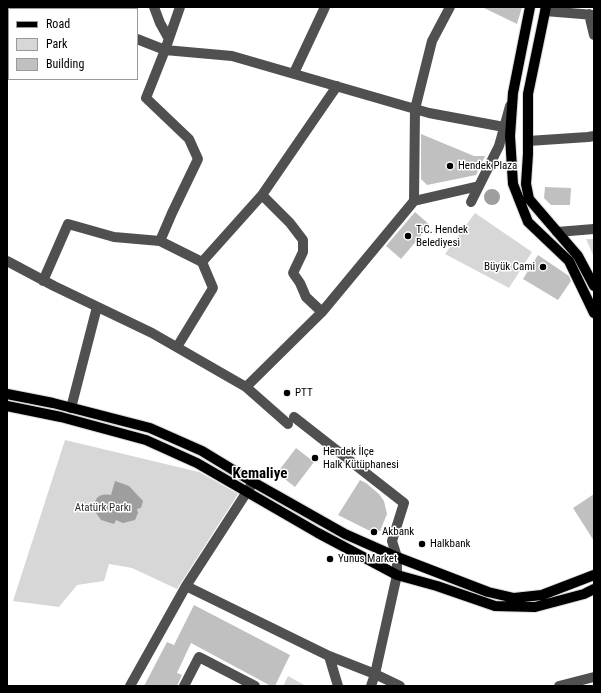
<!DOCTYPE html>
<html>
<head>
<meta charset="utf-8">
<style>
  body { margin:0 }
  #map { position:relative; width:601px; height:693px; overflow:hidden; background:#fff; font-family:"Roboto Condensed",sans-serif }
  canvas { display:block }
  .frame { position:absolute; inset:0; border:8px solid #000; pointer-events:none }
  .legend { position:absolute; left:8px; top:8px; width:130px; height:72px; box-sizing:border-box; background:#fff; border:1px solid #999; margin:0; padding:5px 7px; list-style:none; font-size:12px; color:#000 }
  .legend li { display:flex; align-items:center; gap:8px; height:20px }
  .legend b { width:20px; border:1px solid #999 }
</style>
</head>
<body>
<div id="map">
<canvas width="601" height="693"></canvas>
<div class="frame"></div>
<ul class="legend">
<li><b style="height:5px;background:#000"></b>Road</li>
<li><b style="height:11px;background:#d7d7d7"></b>Park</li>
<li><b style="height:11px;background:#c0c0c0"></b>Building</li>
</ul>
</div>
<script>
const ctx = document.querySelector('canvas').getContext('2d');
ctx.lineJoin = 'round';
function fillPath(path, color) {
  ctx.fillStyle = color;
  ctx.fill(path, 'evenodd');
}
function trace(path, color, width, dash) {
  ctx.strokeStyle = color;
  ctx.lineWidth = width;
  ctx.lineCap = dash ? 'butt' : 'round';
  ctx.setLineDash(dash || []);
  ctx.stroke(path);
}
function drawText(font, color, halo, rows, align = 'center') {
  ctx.font = font + ' "Roboto Condensed",sans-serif';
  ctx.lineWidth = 3;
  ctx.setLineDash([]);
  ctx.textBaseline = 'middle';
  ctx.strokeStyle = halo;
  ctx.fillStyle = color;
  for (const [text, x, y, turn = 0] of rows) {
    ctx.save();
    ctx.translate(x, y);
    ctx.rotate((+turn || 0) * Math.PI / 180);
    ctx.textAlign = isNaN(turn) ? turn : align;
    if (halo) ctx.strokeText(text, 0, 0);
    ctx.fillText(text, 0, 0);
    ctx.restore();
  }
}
const green = new Path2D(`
  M475,213L532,252L509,288L445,254Z
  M586,239H594V257Z
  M65,440L199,472L238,494L177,589L132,568L109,564L104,581L77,585L59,607L13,601Z
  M288,676L306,686H283Z`);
const water = new Path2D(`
  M484 197a8 8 0 1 1 16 0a8 8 0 1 1-16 0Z
  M115,481L129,486L143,501L141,508L137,509L138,513L135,520L123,523L116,520L114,524L101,520L94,510C94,499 98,493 111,495Z`);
const building = new Path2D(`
  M482,7H522L517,24Z
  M421,134L474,156H485L476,175L427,185L421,179Z
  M545,187L571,188L570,205H551L544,198Z
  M415,212L430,225L401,259L386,246Z
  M538,255L569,276L571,281L558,300L523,279Z
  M296,448L314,462L295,487L277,473Z
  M360,480L366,483L379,494L384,501L387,514L380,531L372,532L338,515Z
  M594,494V541L573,508Z
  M194,605L290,655L275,686H271L191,643L177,673L182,675L177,686H144L167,642L174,645Z`);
const minor = new Path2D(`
  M154,7L160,23L169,39
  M53,9V7
  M545,11L594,15
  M589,14L594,35
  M7,19L9,20
  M7,34L9,33
  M137,39L165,50L232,56L429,113L504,127
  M294,73L325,7
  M528,141L588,137L594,136
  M414,201L479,186
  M471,202L499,146L510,106
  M557,232L594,229
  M160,241L202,262L213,288L177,347
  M7,261L54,286L152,333L246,387L288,424
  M202,262L262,195L337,86
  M43,281L68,224L114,237L160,241L172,213L198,159L189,139L146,98L165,50L180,7
  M322,312L414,201L415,109L432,41L450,7
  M246,387L322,312L306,297L300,283L293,273L303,252V240L290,223L262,195
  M71,408L97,307
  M294,417L404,503L392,541L397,557V575L375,674L371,686
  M186,586L329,656L375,674L400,686
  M329,656L338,686
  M130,686L186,586L252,484
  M184,686L199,657L255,686
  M559,686L594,677`);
const major = new Path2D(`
  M530,7L513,93L510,136L513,184L528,222L569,261L594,313
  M546,7L528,94V154L526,184L529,199L578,256L594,286
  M7,394L53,403L150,428L202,451L253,482L345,534L397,557L488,592L514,598L542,595L594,575
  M7,406L61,417L146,440L197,463L318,533L397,575L437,586L495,606L535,607L584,594L594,589`);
const markers = [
  [450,166,4,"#000"],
  [408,236,4,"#000"],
  [543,267,4,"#000"],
  [287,393,4,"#000"],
  [315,458,4,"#000"],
  [374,532,4,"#000"],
  [422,544,4,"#000"],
  [330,559,4,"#000"]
];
const poiNames = [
  ["Hendek Plaza",458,166],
  ["T.C. Hendek",416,230],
  ["Belediyesi",416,243],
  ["Büyük Cami",535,267,"right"],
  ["PTT",295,393],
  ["Hendek İlçe",323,452],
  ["Halk Kütüphanesi",323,465],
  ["Akbank",382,532],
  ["Halkbank",430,544],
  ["Yunus Market",338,559]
];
const parkNames = [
  ["Atatürk Parkı",103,508]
];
const districtNames = [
  ["Kemaliye",260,474]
];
fillPath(green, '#d7d7d7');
fillPath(water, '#9e9e9e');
fillPath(building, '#c0c0c0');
trace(major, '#dbdbdb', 12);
trace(minor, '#505050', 10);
trace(major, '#000', 10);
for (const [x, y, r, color] of markers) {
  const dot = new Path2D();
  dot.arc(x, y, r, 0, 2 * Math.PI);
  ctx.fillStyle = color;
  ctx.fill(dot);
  trace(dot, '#fff', 1.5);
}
drawText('11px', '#000', '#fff', poiNames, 'left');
drawText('11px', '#2e2e2e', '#fff', parkNames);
drawText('bold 15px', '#000', '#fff', districtNames);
</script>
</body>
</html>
